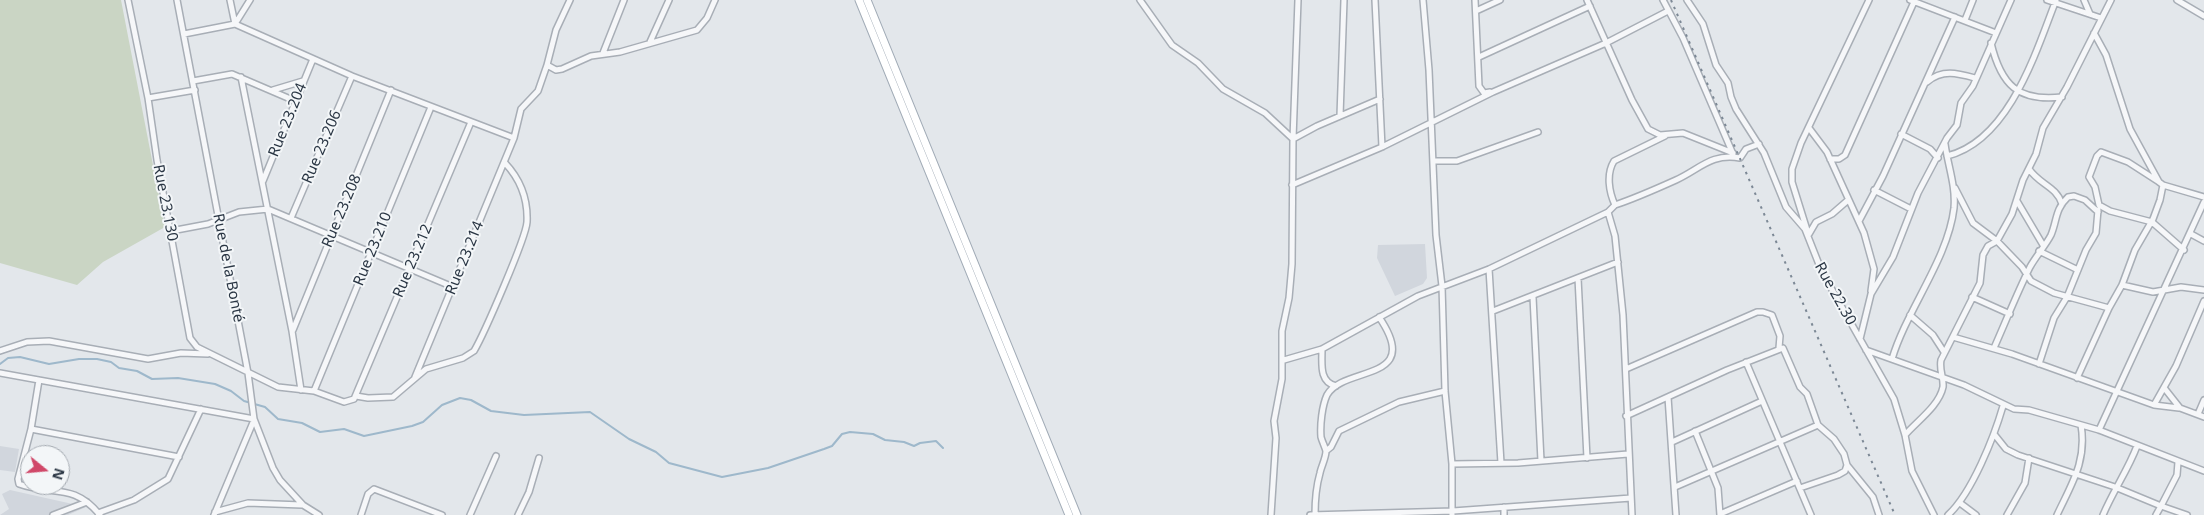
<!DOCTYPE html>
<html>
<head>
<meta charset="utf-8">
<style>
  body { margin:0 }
  #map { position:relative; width:2204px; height:515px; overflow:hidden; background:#e3e7eb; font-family:"Noto Sans",sans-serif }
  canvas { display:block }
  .north { position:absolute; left:20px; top:445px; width:50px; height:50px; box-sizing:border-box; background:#f3f6f8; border:1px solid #a3a9b0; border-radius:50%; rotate:107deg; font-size:14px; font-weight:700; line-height:20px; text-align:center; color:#2a3644 }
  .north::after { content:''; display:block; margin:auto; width:18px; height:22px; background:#d04869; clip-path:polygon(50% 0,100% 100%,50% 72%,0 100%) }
</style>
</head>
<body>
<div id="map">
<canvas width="2204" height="515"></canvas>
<div class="north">N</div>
</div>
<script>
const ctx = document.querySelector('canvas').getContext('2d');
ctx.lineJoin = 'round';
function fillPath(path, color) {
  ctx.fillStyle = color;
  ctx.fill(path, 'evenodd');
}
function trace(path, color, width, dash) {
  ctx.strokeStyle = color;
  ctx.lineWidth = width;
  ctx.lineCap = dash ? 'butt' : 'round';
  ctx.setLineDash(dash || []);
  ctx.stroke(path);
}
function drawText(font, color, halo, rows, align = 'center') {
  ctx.font = font + ' "Noto Sans",sans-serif';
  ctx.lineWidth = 4;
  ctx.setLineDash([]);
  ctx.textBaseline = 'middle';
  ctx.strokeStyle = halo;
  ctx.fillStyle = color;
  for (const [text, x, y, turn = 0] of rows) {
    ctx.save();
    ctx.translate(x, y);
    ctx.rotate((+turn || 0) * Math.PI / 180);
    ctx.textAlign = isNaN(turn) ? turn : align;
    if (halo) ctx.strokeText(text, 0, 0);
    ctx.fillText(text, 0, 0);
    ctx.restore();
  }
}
const built = new Path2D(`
  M1425,244L1427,278L1423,284L1395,296L1377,258L1378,245Z
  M0,446L19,449L15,472L0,470Z
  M10,490L86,507L68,515H0L9,509L2,494Z`);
const green = new Path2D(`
  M0,0H121L165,227L103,262L77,285L0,263Z`);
const stream = new Path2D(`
  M0,364L8,358L20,357L49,364L79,359H97L111,362L119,368L137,371L152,379L178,378L215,384L231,391L244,401L265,407L278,419L302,423L320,432L344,429L364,436L412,426L423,422L442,405L460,398L471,400L491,411L524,415L590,412L629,439L656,452L669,463L722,477L768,468L824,449L832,446L842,434L850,432L873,434L885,440L904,442L914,446L920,443L936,441L943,448`);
const minor = new Path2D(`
  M128,0L148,98L157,160L190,338L197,347L278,387L314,391L344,402L354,399L471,122
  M177,0L248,373L254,419L273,468L280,480L303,505L319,515
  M230,0L235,24
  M1140,0L1172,45L1198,63L1223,89L1265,113L1293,139L1317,126L1380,99
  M1375,0L1382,147
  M1423,0L1429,70L1436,235L1442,286L1445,391L1452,464V515
  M1475,0L1479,86L1484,93L1490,92
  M1587,0L1632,100L1648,129L1660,135L1683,133L1733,153
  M1663,0L1683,38L1733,154
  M1687,0L1703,24L1716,65L1728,83L1731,97L1736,109L1764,153L1786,207L1805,229L1822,272L1894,399L1905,435L1912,471L1934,515
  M1910,0L1996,33
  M2047,0L2101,18
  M2084,0L2090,14
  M2177,0L2204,16
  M1476,11L1500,0
  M1965,20L1973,0
  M235,24L250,0
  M2094,33L2106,55L2130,129L2159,182L2163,185L2204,197
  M184,34L235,24L352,76L514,138
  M650,42L669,0
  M1991,43C2001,85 2018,102 2062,97
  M603,53L624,0
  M1479,57L1590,6
  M547,65L556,30L570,0
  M241,77L292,331L301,390
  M193,81L232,74L295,101
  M1927,82C1942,69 1957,73 1975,78
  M273,90L303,81
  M148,98L195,90
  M1340,116L1344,0
  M1809,128L1827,152L1864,233L1874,269L1871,291
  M1901,134L1930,149L1938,158
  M1947,156C2009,141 2036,52 2056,0
  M1830,159H1839L1845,155L1914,2
  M1433,161H1457L1538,132
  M2029,169C2040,185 2056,186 2062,204
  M263,181L313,59
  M2159,182L2128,162L2101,152L2097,156L2089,177L2095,187L2099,205L2110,211L2152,222L2184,250
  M1292,185L1382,147L1493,92L1606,43L1668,11
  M1955,188L1973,223L1997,241L2022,267L2031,281L2054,293L2109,308
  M1874,190L1911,209
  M2017,201L2043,245
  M1615,205C1609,192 1606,174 1614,161L1665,136
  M1608,212L1615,236L1623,315L1632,515
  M291,218L352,76
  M1859,221L1883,176L1955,17
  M1807,230L1792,182V169L1801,143L1869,0
  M171,231L208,224L239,212L268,209L453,287
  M1809,234L1816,222L1832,214L1847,201
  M2191,234L2204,241
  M2039,251L2078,270
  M1489,269L1501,463
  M1578,278L1587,458
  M2122,285L2153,292L2181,287L2204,290
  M1533,297L1541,461
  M1972,297L2010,314
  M1493,311L1618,262
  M1910,315L1933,335L1944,352
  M293,330L391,90
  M1953,337L2012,354L2154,405L2176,366L2204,301
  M1860,339L1871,294L1893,257L1918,193L1947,138L1957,125L1961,103L1973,86L2011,0
  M1994,348C2006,321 2017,293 2030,267C2036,256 2046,245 2051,235C2057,221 2055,209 2068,197L2074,196L2085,200L2098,212
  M1322,349C1322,364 1319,382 1336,386
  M1866,350L1964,385L2014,409L2029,410L2099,430L2204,471
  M0,351L27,342L49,341L148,359L181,353L208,354
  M1892,359C1907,309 1948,259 1954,208C1956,186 1948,166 1945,144
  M1284,360L1322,349L1418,296L1489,269L1608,212L1615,205C1636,198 1656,189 1676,180C1700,169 1711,153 1740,158L1746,149L1759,144
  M1746,362L1811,515
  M2039,364L2054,318L2067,297L2086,250L2096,233L2098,210
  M1626,369L1757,312H1763L1772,315L1780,336L1779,348
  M0,373L254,419
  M415,377L514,138L521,109L538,91L547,65L556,70L562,69L591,56L620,52L697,30L707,18L715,0
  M2077,378L2109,308L2122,285L2135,250L2153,219L2160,200L2163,185
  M2165,389L2180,408L2204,417
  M314,391L431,107
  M356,396L368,398L393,397L426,369L463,358L474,351C484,334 526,238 527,222C528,200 520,179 505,163
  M1668,397L1676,515
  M2154,405L2179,408
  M2198,414L2204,400
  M1626,416L1727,370L1783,348L1800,387L1807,394L1818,425L1834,439L1844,454L1847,465L1845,471L1838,475L1800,488
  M31,429L39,380
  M2099,430L2204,202
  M1695,431L1718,488L1720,515
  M1994,434L2006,449L2018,455L2115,487L2161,506L2177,475L2178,462
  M1905,435C1917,421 1939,406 1943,387C1944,378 1939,370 1941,360L1980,283L1983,255L1988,246L1997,241L2012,214L2023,180L2036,154L2043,128L2067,87L2111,0
  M1672,442L1762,401
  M1326,451L1331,447L1339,431L1399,402L1445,391
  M1452,464L1518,463L1628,454
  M1847,465L1873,497L1879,515
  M1675,487L1818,425
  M1960,503L1976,515
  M1504,507V515
  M215,512L248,503L302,505
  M98,513L134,500L168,479L201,409
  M1720,514L1797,481
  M53,515L87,502
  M100,515C73,482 52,496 19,484L18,479L31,429L179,457
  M214,515L254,420
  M361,515L368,494L374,489L442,515
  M470,515L496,456
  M518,515L529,492L539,458
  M1271,515L1276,438L1274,421L1282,379V331L1289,298L1292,264L1293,139L1298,0
  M1310,515L1453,511L1631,498
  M1315,515C1315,501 1316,487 1320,473C1321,467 1326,458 1326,451C1325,447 1322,441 1321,437C1320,425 1322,406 1327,395C1344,365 1424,383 1379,317
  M1948,515C1972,493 1994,437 2003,406
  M2007,515L2025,483L2029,458
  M2057,515C2072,483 2087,461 2081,425
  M2103,515C2113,491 2128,470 2137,446
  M2156,515L2161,506L2187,515`);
const major = new Path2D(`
  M859,0L1069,515
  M867,0L1077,515`);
const rail = new Path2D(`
  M1671,0L1895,515`);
const streetNames = [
  ["Rue 23.204",288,120,-68],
  ["Rue 23.206",322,147,-67],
  ["Rue 23.130",165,203,79],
  ["Rue 23.208",342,211,-67],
  ["Rue 23.210",373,249,-68],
  ["Rue 23.214",465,258,-68],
  ["Rue 23.212",413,261,-67],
  ["Rue de la Bonté",228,268,79],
  ["Rue 22.30",1835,294,61]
];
fillPath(built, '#d1d6dd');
fillPath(green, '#cad5c4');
trace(stream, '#9eb8cb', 2);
trace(minor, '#a8aeb6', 8);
trace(major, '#a2acb7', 9);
trace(minor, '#f6f7f9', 5);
trace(major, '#fff', 7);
trace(rail, '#7c8895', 2, [2.5, 5]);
drawText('15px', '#2a3644', '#f3f6f8', streetNames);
</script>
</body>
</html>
